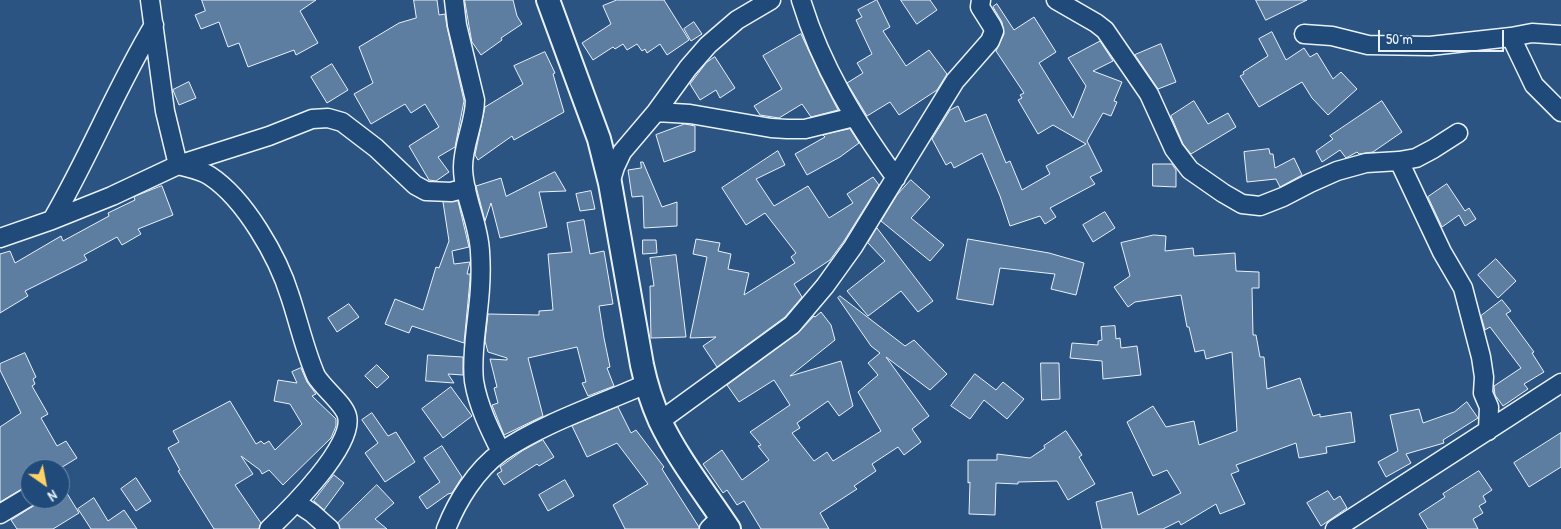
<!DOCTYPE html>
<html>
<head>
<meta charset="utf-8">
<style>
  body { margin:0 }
  #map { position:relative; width:1561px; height:529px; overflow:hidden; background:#2b5482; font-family:"Patrick Hand",sans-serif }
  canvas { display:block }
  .north { position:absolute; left:20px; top:459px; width:50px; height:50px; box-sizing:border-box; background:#1f4a7a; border:1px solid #6f8dac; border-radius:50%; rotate:147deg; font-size:14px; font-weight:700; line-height:20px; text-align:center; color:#e8f1f8 }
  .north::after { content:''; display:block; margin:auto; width:18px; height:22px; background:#ffd166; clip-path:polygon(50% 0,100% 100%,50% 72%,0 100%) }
  .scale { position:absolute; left:1378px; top:30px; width:126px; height:22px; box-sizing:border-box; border:2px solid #e8f1f8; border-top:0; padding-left:6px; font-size:15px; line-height:18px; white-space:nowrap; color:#e8f1f8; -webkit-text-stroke:4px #1f4a7a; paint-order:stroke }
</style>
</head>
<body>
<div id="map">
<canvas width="1561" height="529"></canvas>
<div class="north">N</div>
<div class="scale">50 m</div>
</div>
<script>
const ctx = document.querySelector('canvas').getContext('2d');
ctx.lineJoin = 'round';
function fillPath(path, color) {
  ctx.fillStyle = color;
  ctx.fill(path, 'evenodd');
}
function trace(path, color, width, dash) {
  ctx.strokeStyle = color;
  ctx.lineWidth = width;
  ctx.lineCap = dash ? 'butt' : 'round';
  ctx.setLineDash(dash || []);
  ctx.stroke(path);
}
const building = new Path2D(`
  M202,0H316L300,11L318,43L296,55L294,50L248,67L239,43L228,47L219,22L201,29L195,15L205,11Z
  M414,0H437L439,15L445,14L447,27L464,101L455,147L438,157L449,172L436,181L429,180L409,146L439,127L425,104L411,113L405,104L371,124L354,94L373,83L359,47L399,23L416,18Z
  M465,0H513L517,16L522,24L501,38L502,40L481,55L472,42Z
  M617,0H664L689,40L667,55L660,44L647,53L645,49L642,51L637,44L627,50L623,44L615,49L613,47L593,60L582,43L611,24L603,6Z
  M877,0L890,27L883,31L906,66L929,50L947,74L937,90L899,115L890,102L867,116L847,83L863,73L857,63L872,54L856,20L862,17L858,10Z
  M901,0H930L937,10L917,24Z
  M1256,0H1307L1266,20Z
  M997,4L1014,30L1034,17L1056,52L1039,63L1073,118L1086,86L1068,58L1100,41L1113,61L1093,71L1122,82L1114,101L1117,102L1111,116L1103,113L1087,141L1102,171L1090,177L1095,184L1050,208L1056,217L1045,224L1040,216L1010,226L1000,196L982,153L954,168L951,162L946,165L932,139L950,110L958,106L965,122L986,114L1006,163L1010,161L1022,190L1050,174L1046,166L1086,144L1053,125L1038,134L1018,100L1022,98L1020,95L1024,93L996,51L1004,34L1002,22L993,7Z
  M694,22L702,34L691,41L684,29Z
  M1272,32L1286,60L1304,48L1310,57L1317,53L1333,79L1341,72L1357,89L1328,115L1312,98L1302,82L1259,107L1240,76L1244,74L1243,72L1268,56L1259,39Z
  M801,34L820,75L838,110L811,117L802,104L779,118L760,115L754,106L782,89L763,56Z
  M1161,44L1176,82L1158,89L1135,55Z
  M545,52L555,73L553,74L564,112L514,140L512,136L478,160L475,155L485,107L523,84L514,66Z
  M715,57L735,88L720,98L716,90L700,100L690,84L706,63Z
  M332,64L348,90L327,103L311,77Z
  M189,82L196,98L179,105L173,90Z
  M1194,101L1208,124L1228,113L1236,127L1191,154L1183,144L1171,116Z
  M1382,101L1402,132L1373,152L1359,154L1357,152L1346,158L1340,150L1322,162L1316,151L1333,139L1330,136Z
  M685,124L695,126V151L664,162L656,135Z
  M850,129L859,143L840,157L807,175L795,154L825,137L823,135Z
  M1269,149L1270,154H1273L1275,168L1294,158L1302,175L1280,187L1276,179L1247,182L1244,152Z
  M778,151L785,165L756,179L774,206L808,186L829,218L853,203L847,194L873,177L879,185L844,241L830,260L794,284L802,297L785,317L717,367L703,346L716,337L690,338L707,257L693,254L696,239L720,243L718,251L731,254L728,269L749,273L744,295L795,263L791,257L796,253L765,213L746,225L722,188Z
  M641,162H643L662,207L677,202V226L644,228L643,196L632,197L628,170L641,168Z
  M1153,164H1172L1176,170V187L1153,186Z
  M555,172L566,191L539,192L547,227L500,238L491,203L485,221L476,186L501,178L506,196Z
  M911,180L930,197L911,218L944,245L930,261L881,221L897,195Z
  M1447,184L1465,211L1469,208L1476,219L1465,226L1459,215L1442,227L1428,197Z
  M162,186L173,215L138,229L141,234L122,245L117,237L84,255L87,260L25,291L28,296L0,313V254L10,251L15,263L61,236L63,241L109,216L108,213L135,200L134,197Z
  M591,191L595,209L580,211L576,194Z
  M458,201L469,247L452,251L454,264L470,262L467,274H470V280L464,343L412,326L409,333L385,324L395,299L423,310L436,267L439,268L449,241L443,202Z
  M1105,212L1115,228L1093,242L1083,225Z
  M584,220L590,254L604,251L613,304L599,306L604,338L610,367L607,368L614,386L588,396L582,383L586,382L577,347L528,358L543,416L504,435L492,405L498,403L494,388L497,387L490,359L507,360V358L488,352L485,341L488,314L539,315V311L553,310L548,254L572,252L567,223Z
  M877,228L933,301L918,312L901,291L868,316L847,291L885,261L868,243Z
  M1154,235L1166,236L1165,251L1193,248L1194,256L1235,253L1236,271L1259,272V288H1252L1253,335H1256L1260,357H1264L1267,389L1300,378L1313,416L1320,414V417L1351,412L1355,442L1326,447L1327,453L1299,458L1296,443L1236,465L1239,471L1231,474L1245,504L1220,514L1216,504L1181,525L1179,521L1163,529H1102L1096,502L1132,492L1138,515L1181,493L1167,470L1153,476L1127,422L1153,406L1166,427L1194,421L1199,445L1237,431L1232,352L1206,359L1204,350L1195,352L1189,327H1187L1181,295L1135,302L1128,307L1114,287L1130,276L1121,243Z
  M968,239L1049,253L1084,263L1076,295L1051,289L1055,274L1000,268L993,305L957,299Z
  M643,240H656L657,253L643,254Z
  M676,255L686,337L651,338L650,286H654L650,258Z
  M1496,259L1516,281L1498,298L1478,275Z
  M840,296L905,346L914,340L947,374L930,390L886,357L929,416L912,429L921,442L904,455L898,447L872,464L876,471L854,486L857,489L820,513L829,529H761L744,501L737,505L727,490L723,493L703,464L722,450L742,480L769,460L758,446L761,445L750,432L790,405L774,380L739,402L727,385L798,333L814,316L815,317L821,312L831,325L835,340L790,376L841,361L853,406L839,416L828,401L797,423L800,428L792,433L814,461L827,452L833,461L881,431L858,392L878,375L868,363L880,353L871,346L838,298Z
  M1502,300L1511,311L1506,314L1534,352L1532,353L1544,372L1524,384L1528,389L1503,406L1495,395L1494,386L1521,368L1490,327L1485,330L1481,316Z
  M349,304L359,317L337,332L328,318Z
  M1115,326L1116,339L1120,338L1121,348L1137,346L1141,375L1103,379L1102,361L1070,358L1072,343L1098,345V341L1102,340L1101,327Z
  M25,353L36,377L33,379L35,384L32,386L48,414L41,418L57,446L66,441L77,458L59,469H57L52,462L42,469H30V485L25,487L0,502V427L21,413L0,370V364Z
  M428,355L463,357V375L448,374L454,383L426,381Z
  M1041,363H1059L1060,399L1042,400Z
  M377,365L389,377L377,388L365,376Z
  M301,368L307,382L316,394L312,396L336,419V426L331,438L283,485L269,470L262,474L260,470L241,456L253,474L235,485L261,523L259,529H214L178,471L180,470L168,448L179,442L173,431L230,401L256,444L261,441L264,444L269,441L275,450L302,424L290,404L274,401L278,380L297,383L292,372Z
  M975,374L996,390L1003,382L1024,399L1007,419L984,400L970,419L951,406Z
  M451,387L472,416L443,438L422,409Z
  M1467,402L1478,418L1443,440L1444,443L1406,454L1411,463L1386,477L1378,462L1398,451L1390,415L1419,409L1423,423L1454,412Z
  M618,407L631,433L636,430L664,467L662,469L699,527V529H625L613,505L648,484L617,443L587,457L572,426Z
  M372,413L388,436L396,432L415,462L385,482L365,453L378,443L362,420Z
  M1066,431L1082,455L1079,457L1095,484L1068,500L1057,481L1018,482V484L996,483L995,515L969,514L970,482L968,483V460H997V454L1030,458L1045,448L1044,446Z
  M1561,433V467L1529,487L1514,463Z
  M543,440L554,457L539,466L537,464L504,485L497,474L502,471L500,467L522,451Z
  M442,446L462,477L452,493L448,494L427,509L419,497L440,482L424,458Z
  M1479,471L1492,490L1483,496L1486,502L1479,506L1483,513L1473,519L1478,529H1428L1419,514L1445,497L1443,494Z
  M334,475L344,483L324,510L314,501Z
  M136,478L151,501L136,511L121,489Z
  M565,480L574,496L548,511L539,495Z
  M60,482L79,513L53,529H17L11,520L35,505L40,499H60Z
  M377,485L394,503L375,519L387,529H340L338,523Z
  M1328,491L1334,500L1340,496L1347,508L1321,526L1307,503Z
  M94,498L108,521L124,510L137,529H91L78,509Z`);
const minor = new Path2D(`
  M150,0L165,111L178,165C189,168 201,170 210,176C245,199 278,257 290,296C299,323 305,351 316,376C324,389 344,404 347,416C355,445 289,510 269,529
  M454,0L457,25L475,100C475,122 463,144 463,167C463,196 479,223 480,252C482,278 479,303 476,328C474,346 472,364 474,381C478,406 490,430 501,452
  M801,0C821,66 856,123 896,178
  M1056,0L1096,23L1105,30L1149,94L1174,149L1190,170L1223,193L1242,204L1260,206L1283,197L1310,183L1337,171L1366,163L1399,161L1416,158L1433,149L1458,133
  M1304,34L1332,36L1368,45L1430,46L1511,37L1532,33L1561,35
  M1511,37L1534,85L1561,112
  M656,112L690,114L771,128L787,129H805L854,117
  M1399,161L1442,252L1463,288L1481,357L1484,377L1483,393L1489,407L1488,431
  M610,183L615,167L622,152L656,112L688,68L708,45L737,20L771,0
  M52,220C89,157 116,88 154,25
  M0,238L52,220L112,196L178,165L269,136L312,119L328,118L342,122L376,148L415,185L426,191L451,192L466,188
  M660,421L792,325L825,286L853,247L955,81L990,41L994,31L992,26L980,7L981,0
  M297,503L312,513L330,529
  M0,514L30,496
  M446,529C457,501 476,470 501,452C541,424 601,404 646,384
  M709,529L721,517
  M1335,529L1561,383`);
const tertiary = new Path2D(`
  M548,0L599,139L610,183L642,365C646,384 652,403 660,421C678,459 706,494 729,529`);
fillPath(building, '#5d7da1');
trace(building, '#e8f1f8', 1);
trace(minor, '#e8f1f8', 21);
trace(tertiary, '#e8f1f8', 26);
trace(minor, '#1f4a7a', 18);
trace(tertiary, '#1f4a7a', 22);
</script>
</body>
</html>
